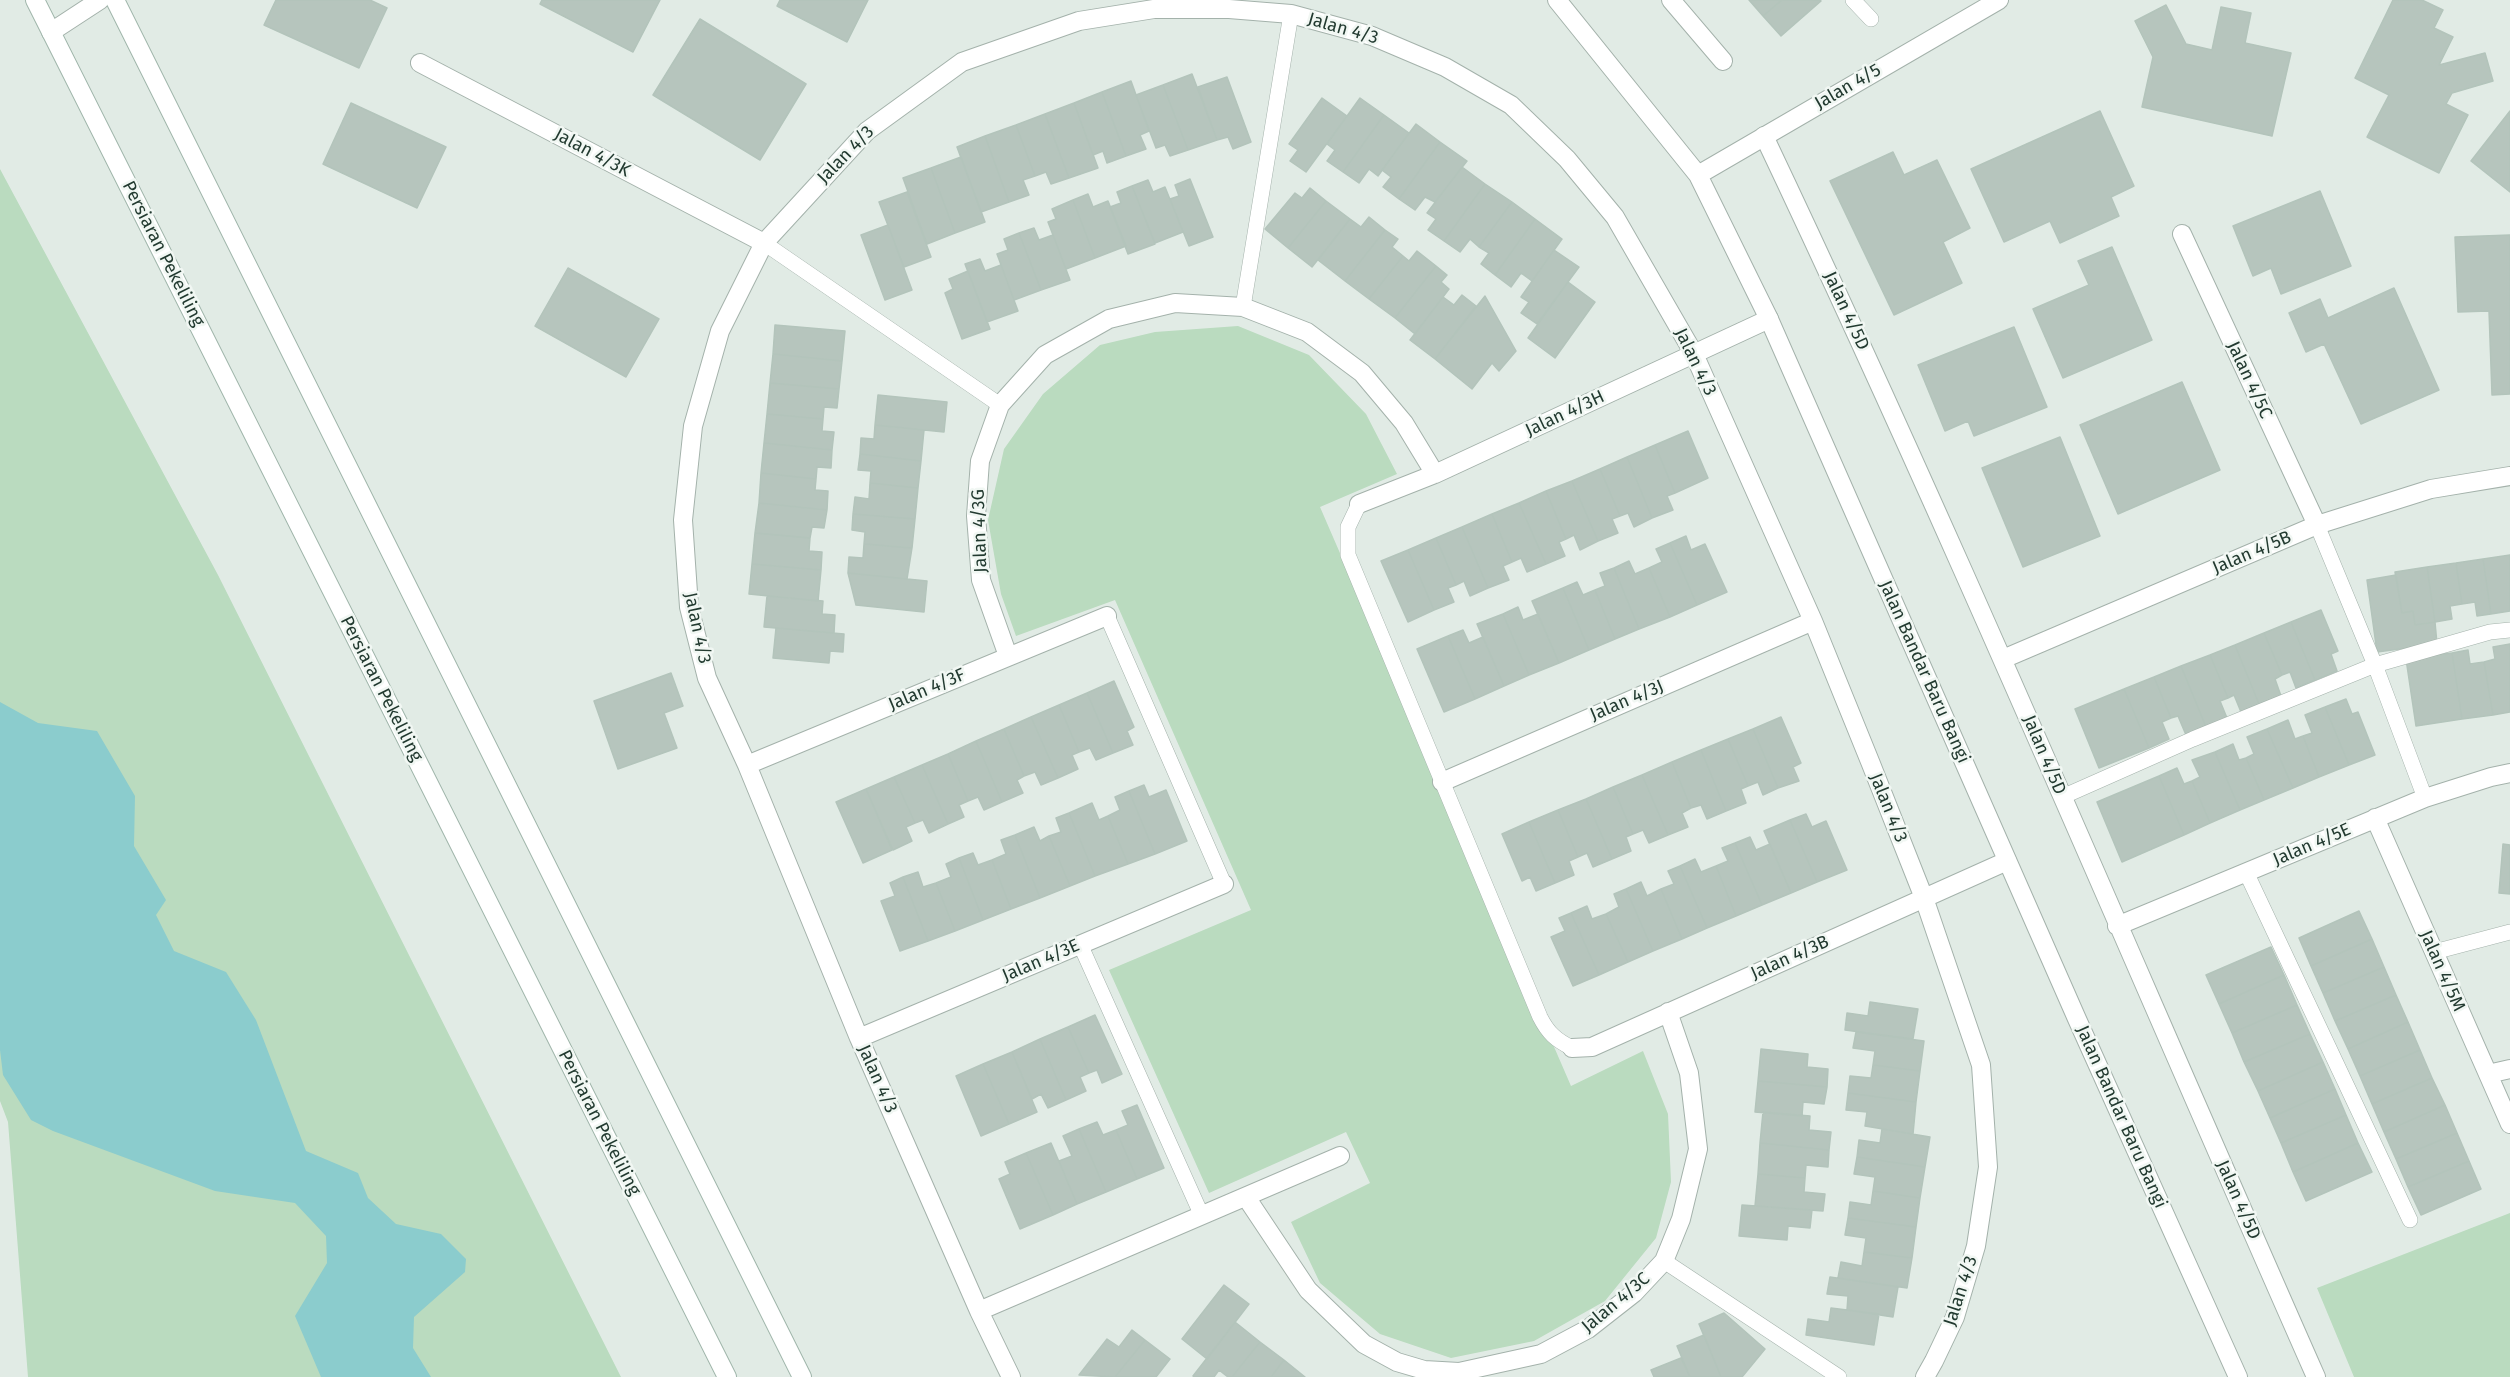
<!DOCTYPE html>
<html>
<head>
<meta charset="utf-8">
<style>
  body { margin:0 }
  canvas { display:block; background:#e1ebe5 }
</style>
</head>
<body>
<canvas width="2510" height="1377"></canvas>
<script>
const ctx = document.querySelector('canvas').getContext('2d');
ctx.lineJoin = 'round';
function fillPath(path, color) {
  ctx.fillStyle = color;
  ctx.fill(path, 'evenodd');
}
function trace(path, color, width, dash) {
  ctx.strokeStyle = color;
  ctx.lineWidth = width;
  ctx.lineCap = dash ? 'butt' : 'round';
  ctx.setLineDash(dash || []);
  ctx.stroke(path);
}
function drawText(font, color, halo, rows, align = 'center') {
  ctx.font = font + ' "Fira Sans",sans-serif';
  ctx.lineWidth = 5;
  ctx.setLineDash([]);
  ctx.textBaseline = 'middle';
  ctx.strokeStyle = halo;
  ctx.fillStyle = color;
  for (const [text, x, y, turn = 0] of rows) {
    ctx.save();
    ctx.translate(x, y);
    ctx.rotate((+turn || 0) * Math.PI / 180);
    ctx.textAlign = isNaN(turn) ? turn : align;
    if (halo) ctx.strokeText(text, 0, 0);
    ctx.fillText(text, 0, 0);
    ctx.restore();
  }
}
const green = new Path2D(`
  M0,169L218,575L621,1377H28L8,1122L0,1101Z
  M1238,326L1309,355L1366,414L1397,474L1320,507L1571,1086L1643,1051L1668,1114L1671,1182L1656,1238L1605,1301L1534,1341L1451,1358L1380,1334L1320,1283L1291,1222L1370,1183L1346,1132L1209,1193L1109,970L1251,910L1115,600L1016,636L1001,594L988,520L1004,449L1043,394L1100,345L1155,332Z
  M2510,1213V1377H2354L2317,1288Z`);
const water = new Path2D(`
  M0,702L38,723L97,731L135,796L134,846L166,900L156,915L174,951L226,972L256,1020L306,1151L358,1173L368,1198L396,1224L441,1234L466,1259L465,1272L414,1317L413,1348L431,1377H321L295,1316L327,1263L326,1236L295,1203L215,1191L53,1131L31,1120L3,1075L0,1050Z`);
const building = new Path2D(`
  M276,0H370L387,8L359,68L264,25Z
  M542,0H660L633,52L540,4Z
  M780,0H868L847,42L777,6Z
  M1749,0H1782L1763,16Z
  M1782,0H1820L1821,1L1781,36L1763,16Z
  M2393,0H2422L2443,10L2434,28L2453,37L2439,65L2485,53L2493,81L2452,93L2446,104L2468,115L2439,173L2367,137L2389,95L2355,78Z
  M2166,5L2186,44L2212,50L2221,7L2251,13L2245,43L2291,53L2272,136L2142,107L2153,57L2135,21Z
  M700,19L806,84L760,160L653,95Z
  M1192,74L1217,140L1188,150L1163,85Z
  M1227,77L1251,142L1233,149L1228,137L1217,140L1198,87Z
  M1131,81L1149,131L1140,135L1146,149L1126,156L1102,92Z
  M1163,85L1188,150L1170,156L1165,145L1156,148L1136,95Z
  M1102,92L1126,156L1107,163L1103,151L1093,155L1074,103Z
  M1322,98L1347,116L1306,172L1290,161L1298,150L1289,144Z
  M1360,98L1384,115L1343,172L1327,161L1335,150L1327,144Z
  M351,103L446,147L417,208L323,164Z
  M1074,103L1098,168L1069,178L1045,114Z
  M2100,111L2134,186L2111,197L2119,216L2060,243L2050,221L2004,242L1971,169Z
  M2510,111V192L2471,161Z
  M1045,114L1069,178L1051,184L1046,172L1035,176L1016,125Z
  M1384,115L1409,133L1378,176L1369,169L1359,183L1343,172Z
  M1416,124L1440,142L1399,199L1383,187L1391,177L1382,170Z
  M1016,125L1035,176L1023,180L1029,195L1009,202L985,136Z
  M985,136L1009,202L981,212L957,147Z
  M1440,142L1467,161L1435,202L1425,197L1415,210L1399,199Z
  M1893,152L1904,175L1937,160L1970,228L1943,242L1962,283L1894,315L1830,181Z
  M961,157L985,222L955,233L931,168Z
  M1462,167L1485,184L1444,241L1428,230L1436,219L1427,213Z
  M931,168L955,233L927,244L903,178Z
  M1190,179L1213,237L1189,246L1170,199L1179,196L1175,185Z
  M1148,180L1153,192L1165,187L1183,232L1155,243L1132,186Z
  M1485,184L1512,202L1479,247L1470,239L1460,252L1444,241Z
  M1132,186L1155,244L1128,254L1110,207L1121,203L1117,192Z
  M1310,188L1326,201L1288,248L1265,229L1295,193L1302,198Z
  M2320,191L2351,266L2281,294L2271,268L2253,276L2233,226Z
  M907,192L931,257L904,267L879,202Z
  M1088,194L1093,207L1108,201L1126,246L1095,258L1073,200Z
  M1073,200L1095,258L1066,269L1048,222L1056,219L1052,209Z
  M1326,201L1350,219L1312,267L1288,248Z
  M1512,202L1535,219L1495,275L1481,264L1489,253L1479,247Z
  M1369,217L1385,230L1345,281L1318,260L1350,219L1361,227Z
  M1535,219L1562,239L1532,281L1521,273L1511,287L1495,275Z
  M888,225L912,290L885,300L861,235Z
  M1034,228L1039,240L1053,235L1070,280L1041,290L1019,233Z
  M1385,230L1398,239L1392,247L1403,256L1369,299L1345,281Z
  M1019,233L1041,290L1014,300L997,254L1008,250L1004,239Z
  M2510,235V394L2492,395L2489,311L2458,312L2455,237Z
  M2112,247L2152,340L2063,378L2033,309L2089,285L2078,261Z
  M1554,250L1579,267L1537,324L1521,313L1529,302L1521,297Z
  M1417,251L1436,266L1395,318L1369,299L1403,256L1409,261Z
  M980,259L985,271L1001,265L1018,311L987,322L965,264Z
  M1436,266L1447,275L1441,282L1449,289L1415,334L1395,318Z
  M568,268L659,319L626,377L535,326Z
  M968,271L990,329L962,339L945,293L953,289L949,279Z
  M1568,282L1595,302L1555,358L1528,338Z
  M2394,288L2439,390L2361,424L2324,344L2306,352L2289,313L2320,299L2328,318Z
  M1462,295L1476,306L1435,359L1410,340L1443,297L1454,305Z
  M1485,296L1516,351L1499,371L1492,363L1472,389L1435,359Z
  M775,325L845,331L842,361L773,354Z
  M2014,327L2047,407L1974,436L1968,421L1945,431L1918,365Z
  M773,354L842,361L839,389L770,383Z
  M2182,382L2220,470L2118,514L2080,425Z
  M770,383L839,389L837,408L824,407L823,419L767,414Z
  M878,395L947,402L944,432L875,425Z
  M767,414L823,419L822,431L834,432L832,450L764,443Z
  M875,425L924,430L921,461L860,454L861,438L874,439Z
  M1688,431L1708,478L1675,493L1655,445Z
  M2060,437L2100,536L2023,567L1982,468Z
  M764,443L832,450L831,468L817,467L816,479L761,473Z
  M1655,445L1675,493L1667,496L1673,510L1652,518L1627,457Z
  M860,454L921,461L918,488L870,483L871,471L858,470Z
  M1627,457L1652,518L1634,527L1628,513L1620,516L1600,469Z
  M1600,469L1620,516L1612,519L1618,533L1598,541L1572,481Z
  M761,473L816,479L815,490L828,491L827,510L759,503Z
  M1572,481L1598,541L1580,550L1574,535L1566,539L1546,491Z
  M870,483L918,488L915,519L853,514L855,497L869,499Z
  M1546,491L1566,539L1559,542L1565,556L1546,564L1519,503Z
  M759,503L827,510L824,528L812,527L810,538L755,533Z
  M1519,503L1546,564L1527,572L1521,558L1512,562L1492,514Z
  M853,514L915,519L912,548L864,544L865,532L852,530Z
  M1492,514L1512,562L1503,566L1509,580L1488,588L1462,527Z
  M1462,527L1488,588L1470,596L1464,581L1456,585L1436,538Z
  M755,533L810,538L809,551L822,552L821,570L752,564Z
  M1686,536L1691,550L1705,544L1727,592L1697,605L1670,543Z
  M1436,538L1456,585L1448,588L1454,602L1434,610L1408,550Z
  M1670,543L1697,605L1670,617L1649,568L1662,562L1656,549Z
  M864,544L912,548L907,579L848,573L849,557L863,558Z
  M1408,550L1434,610L1408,622L1381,561Z
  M2510,555V611L2491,614L2483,559Z
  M2483,559L2491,614L2477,616L2475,602L2462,604L2456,563Z
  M1629,561L1635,574L1649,568L1670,617L1639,629L1614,568Z
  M2456,563L2462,604L2450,606L2452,619L2435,622L2427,567Z
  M752,564L821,570L818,601L749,594Z
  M2427,567L2435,622L2415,625L2413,611L2402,613L2395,572Z
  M1614,568L1639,629L1615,639L1595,590L1605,586L1600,573Z
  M848,573L927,581L924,612L856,605Z
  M2396,575L2402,613L2413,611L2415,625L2435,622L2437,644L2377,652L2367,580Z
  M1577,582L1583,595L1595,590L1615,639L1589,650L1563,588Z
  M1563,588L1589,650L1559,663L1532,601Z
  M767,596L823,601L822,614L835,615L834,633L764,627Z
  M1518,607L1523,620L1538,614L1559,663L1529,675L1503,614Z
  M2321,610L2338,651L2331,654L2337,671L2315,680L2291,622Z
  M1503,614L1529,675L1504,686L1477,624Z
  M2291,622L2315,680L2296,688L2290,672L2282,675L2264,633Z
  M776,628L844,634L843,652L830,651L829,663L773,658Z
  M1463,630L1469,643L1483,637L1504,686L1475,699L1448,636Z
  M2264,633L2282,675L2275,679L2281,696L2259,704L2235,645Z
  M1448,636L1475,699L1444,712L1417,649Z
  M2510,644V712L2493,715L2484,662L2495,659L2493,647Z
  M2235,645L2259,704L2241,712L2234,695L2228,698L2210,655Z
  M2468,650L2470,664L2484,662L2493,715L2462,719L2452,653Z
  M2452,653L2462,719L2416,726L2406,659Z
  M2210,655L2228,698L2220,701L2227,718L2206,727L2181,666Z
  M2181,666L2206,727L2186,735L2178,716L2171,718L2154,677Z
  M671,673L683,706L664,713L677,748L618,769L594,701Z
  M2154,677L2171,718L2162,722L2169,739L2149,748L2124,689Z
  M1114,681L1134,727L1127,731L1133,745L1113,753L1087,693Z
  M2124,689L2149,748L2099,768L2075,709Z
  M1087,693L1113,753L1096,760L1090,748L1079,752L1059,705Z
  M2346,699L2352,714L2358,712L2375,755L2349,765L2325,707Z
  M1059,705L1079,752L1072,755L1078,769L1058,778L1031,717Z
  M2325,707L2349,765L2319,777L2303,736L2312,733L2305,715Z
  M1031,717L1058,778L1041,785L1035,772L1024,776L1004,729Z
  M1781,717L1801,763L1793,767L1799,781L1778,788L1753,729Z
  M2288,720L2295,739L2303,736L2319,777L2293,788L2267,729Z
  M1004,729L1024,776L1017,780L1023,793L1002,802L976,741Z
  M1753,729L1778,788L1763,795L1758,782L1748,786L1728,739Z
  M2267,729L2293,788L2264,800L2246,758L2254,754L2247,737Z
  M1728,739L1748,786L1741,789L1746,803L1726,811L1701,750Z
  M976,741L1002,802L984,810L978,797L968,801L948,754Z
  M2233,744L2239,760L2246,758L2264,800L2240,810L2215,752Z
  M1701,750L1726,811L1707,819L1701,805L1691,808L1672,762Z
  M2215,752L2240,810L2210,823L2192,781L2200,777L2192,760Z
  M948,754L968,801L959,805L964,817L948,824L922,765Z
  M1672,762L1691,808L1682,813L1688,827L1668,835L1642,775Z
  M922,765L948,824L929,833L923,820L915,823L894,777Z
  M2177,768L2184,784L2192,781L2210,823L2184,835L2159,776Z
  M1642,775L1668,835L1649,843L1643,830L1633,834L1613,787Z
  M2159,776L2184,835L2122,862L2097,802Z
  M894,777L915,823L906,827L912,841L893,850L866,789Z
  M1144,785L1149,797L1166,790L1187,841L1155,854L1129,791Z
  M1613,787L1633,834L1626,837L1631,851L1612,859L1586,799Z
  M866,789L892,850L863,863L836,802Z
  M1129,791L1155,854L1128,864L1108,816L1120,810L1115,797Z
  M1586,799L1612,859L1593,867L1587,853L1578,857L1558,810Z
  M1092,803L1099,820L1108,816L1128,864L1095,876L1069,813Z
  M1558,810L1578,857L1569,861L1574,875L1555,883L1529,822Z
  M1069,813L1095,876L1070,886L1049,836L1061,832L1056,818Z
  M1806,814L1812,827L1826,821L1847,870L1817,882L1790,820Z
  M1790,820L1817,882L1791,893L1764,831Z
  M1529,822L1555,883L1536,891L1530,877L1522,881L1502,834Z
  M1034,827L1040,841L1049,836L1070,886L1040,898L1015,835Z
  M1015,835L1040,898L1011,909L992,860L1006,854L1001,840Z
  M1750,837L1756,850L1770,844L1791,893L1762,905L1735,843Z
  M1735,843L1762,905L1736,916L1716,866L1728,861L1722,848Z
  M2503,844L2510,845V894L2499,893Z
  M973,853L978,865L992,860L1011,909L983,920L959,858Z
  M959,858L983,920L955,931L936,883L951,877L946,864Z
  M1695,859L1701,872L1716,866L1736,916L1707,928L1680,866Z
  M1680,866L1707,928L1682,939L1661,889L1674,884L1668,871Z
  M918,872L923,887L936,883L955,931L928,941L903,877Z
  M903,877L928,941L900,951L881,901L895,896L890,883Z
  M1641,882L1647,896L1661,889L1682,939L1653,951L1626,889Z
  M1626,889L1653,951L1628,962L1606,914L1619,907L1614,894Z
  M1587,906L1592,919L1606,914L1628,962L1599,975L1571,913Z
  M2359,911L2372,939L2311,966L2299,938Z
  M1571,913L1599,975L1573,986L1551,937L1565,931L1559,918Z
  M2372,939L2384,967L2323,993L2311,966Z
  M2271,947L2284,975L2219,1004L2206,975Z
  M2384,967L2396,995L2335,1021L2323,993Z
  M2284,975L2297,1005L2232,1033L2219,1004Z
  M2396,995L2408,1022L2348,1049L2335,1021Z
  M1870,1002L1918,1009L1913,1039L1845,1030L1847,1013L1868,1016Z
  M2297,1005L2310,1034L2244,1062L2232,1033Z
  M1095,1015L1122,1074L1102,1083L1097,1070L1089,1073L1068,1027Z
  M2408,1022L2420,1050L2360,1076L2348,1049Z
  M1068,1027L1089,1073L1080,1077L1086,1091L1066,1100L1040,1039Z
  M1856,1032L1924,1041L1920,1071L1873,1065L1875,1051L1853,1048Z
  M2310,1034L2323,1062L2258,1091L2244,1062Z
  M1040,1039L1066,1100L1048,1108L1041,1094L1032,1099L1012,1052Z
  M1761,1049L1808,1054L1807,1067L1828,1069L1827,1087L1758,1081Z
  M2420,1050L2432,1078L2372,1104L2360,1076Z
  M1012,1052L1037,1112L1009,1124L983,1064Z
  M2323,1062L2335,1089L2270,1118L2258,1091Z
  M983,1064L1009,1124L981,1136L956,1076Z
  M1873,1065L1920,1071L1916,1102L1848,1093L1850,1076L1871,1078Z
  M2432,1078L2445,1105L2384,1132L2372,1104Z
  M1758,1081L1827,1087L1824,1104L1803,1102L1802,1116L1755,1112Z
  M2335,1089L2346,1115L2281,1143L2270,1118Z
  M1848,1093L1916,1102L1913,1134L1865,1126L1867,1112L1846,1110Z
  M1137,1105L1164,1168L1137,1179L1116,1130L1128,1125L1122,1111Z
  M2445,1105L2457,1133L2396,1159L2384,1132Z
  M1763,1112L1810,1116L1809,1130L1831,1132L1829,1150L1760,1143Z
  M2346,1115L2358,1143L2293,1172L2281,1143Z
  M1097,1122L1103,1135L1116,1130L1137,1179L1106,1192L1079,1129Z
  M1079,1129L1106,1192L1077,1204L1059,1161L1072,1156L1063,1136Z
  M1882,1129L1930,1137L1925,1167L1857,1157L1859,1140L1880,1143Z
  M2457,1133L2469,1161L2408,1187L2396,1159Z
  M1051,1143L1077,1204L1053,1215L1026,1153Z
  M1760,1143L1829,1150L1828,1167L1806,1165L1805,1178L1758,1174Z
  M2358,1143L2372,1172L2306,1201L2293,1172Z
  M1026,1153L1053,1215L1020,1229L999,1179L1010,1174L1005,1162Z
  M1857,1157L1925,1167L1920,1198L1873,1191L1875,1177L1854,1174Z
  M2469,1161L2481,1189L2421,1215L2408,1187Z
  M1758,1174L1805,1178L1804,1192L1825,1194L1823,1211L1755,1206Z
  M1873,1191L1920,1198L1916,1227L1848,1218L1850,1202L1871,1205Z
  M1742,1205L1812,1210L1810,1228L1788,1226L1787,1240L1739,1236Z
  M1848,1218L1916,1227L1912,1258L1864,1252L1866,1238L1845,1235Z
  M1864,1252L1912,1258L1907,1288L1838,1278L1841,1262L1862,1266Z
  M1830,1277L1898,1287L1893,1317L1847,1310L1848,1296L1827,1294Z
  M1224,1285L1249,1304L1207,1359L1182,1339Z
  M1831,1308L1879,1314L1874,1345L1806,1335L1808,1319L1829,1322Z
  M1724,1313L1765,1349L1742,1377H1721L1699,1324Z
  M1235,1322L1260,1342L1232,1377H1228L1219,1370L1214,1377H1194L1193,1376Z
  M1132,1330L1145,1340L1115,1377L1079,1375L1107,1339L1119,1347Z
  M1704,1335L1721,1377H1690L1677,1346Z
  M1145,1340L1170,1359L1156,1377H1115Z
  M1260,1342L1284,1360L1271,1377H1232Z
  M1681,1358L1690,1377H1654L1651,1370Z
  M1284,1360L1305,1377H1271Z`);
const service = new Path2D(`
  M1853,0L1871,19
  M764,243L1000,405
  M1243,307L1291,14
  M1359,504L1348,527V555L1540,1017C1548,1033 1556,1040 1572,1048
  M2317,525L2375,665L2425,798
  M1107,616L1224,884
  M2062,797L2193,739L2375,665L2490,632L2510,630
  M2246,872L2410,1220
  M1080,944L1202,1216
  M2434,952L2510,932
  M1664,1261L1839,1377`);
const minor = new Path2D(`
  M1671,0L1723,61
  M420,63L764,243
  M1764,136C1958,545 2133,963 2316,1377
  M2182,234L2317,525
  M1359,504L1435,474L1769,319
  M1008,656L981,580L976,516L980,461L1000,405L1045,355L1109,319L1175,303L1243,307L1307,332L1362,373L1404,423L1435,474
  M2003,659L2317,525L2431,489L2510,476
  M747,765L1107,616
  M1442,782L1813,621
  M2375,818L2510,1124
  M2117,926L2425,798L2491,777L2510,773
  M859,1038L1224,884
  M1572,1048L1592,1047L2007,861
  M2488,1074L2510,1069
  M1246,1197L1308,1290L1364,1344L1397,1362L1424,1370L1459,1372L1541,1354L1588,1329L1634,1293L1664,1261L1681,1219L1698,1149L1689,1073L1668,1012
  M979,1311L1340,1156
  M1011,1377L979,1311L859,1038L747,765L707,678L689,607L683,520L693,426L720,331L764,243L867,131L962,62L1079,21L1154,9H1229L1291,14L1372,36L1445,67L1511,105L1567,159L1615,217L1694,354L1813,621L1871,764L1924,898L1981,1065L1988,1167L1976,1246L1955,1317L1934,1361L1925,1377`);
const tertiary = new Path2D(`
  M1557,0L1698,175L1769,319L2077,1019L2238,1377
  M51,32L100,0
  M1698,175L1999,0`);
const secondary = new Path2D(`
  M35,0L727,1377
  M115,0L802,1377`);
const streetNames = [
  ["Jalan 4/3",1343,29,16],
  ["Jalan 4/5",1848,87,-30],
  ["Jalan 4/3K",592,153,28],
  ["Jalan 4/3",846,155,-46],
  ["Persiaran Pekeliling",163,254,63],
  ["Jalan 4/5D",1846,311,65],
  ["Jalan 4/3",1695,362,64],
  ["Jalan 4/5C",2249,380,65],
  ["Jalan 4/3H",1565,414,-25],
  ["Jalan 4/3G",980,531,-92],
  ["Jalan 4/5B",2252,553,-23],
  ["Jalan 4/3",697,628,78],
  ["Jalan Bandar Baru Bangi",1924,672,66],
  ["Persiaran Pekeliling",381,689,63],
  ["Jalan 4/3F",927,690,-23],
  ["Jalan 4/3J",1627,701,-23],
  ["Jalan 4/5D",2044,755,67],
  ["Jalan 4/3",1888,808,68],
  ["Jalan 4/5E",2312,845,-23],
  ["Jalan 4/3B",1790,958,-24],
  ["Jalan 4/3E",1041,961,-23],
  ["Jalan 4/5M",2442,971,66],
  ["Jalan 4/3",877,1079,66],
  ["Jalan Bandar Baru Bangi",2121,1117,66],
  ["Persiaran Pekeliling",599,1123,63],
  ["Jalan 4/5D",2238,1200,66],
  ["Jalan 4/3",1961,1291,-72],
  ["Jalan 4/3C",1616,1303,-40]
];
fillPath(green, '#badbbf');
fillPath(water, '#8bcccd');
fillPath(building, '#b6c5bd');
trace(building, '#b3c4bb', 1.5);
trace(service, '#a4b2ab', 16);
trace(minor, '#a4b2ab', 20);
trace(tertiary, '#a4b2ab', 20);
trace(secondary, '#a0b6ab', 20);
trace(service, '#fff', 15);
trace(minor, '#fff', 18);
trace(tertiary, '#fff', 18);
trace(secondary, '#fff', 18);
drawText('18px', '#223a30', '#f1f7f3', streetNames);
</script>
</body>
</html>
